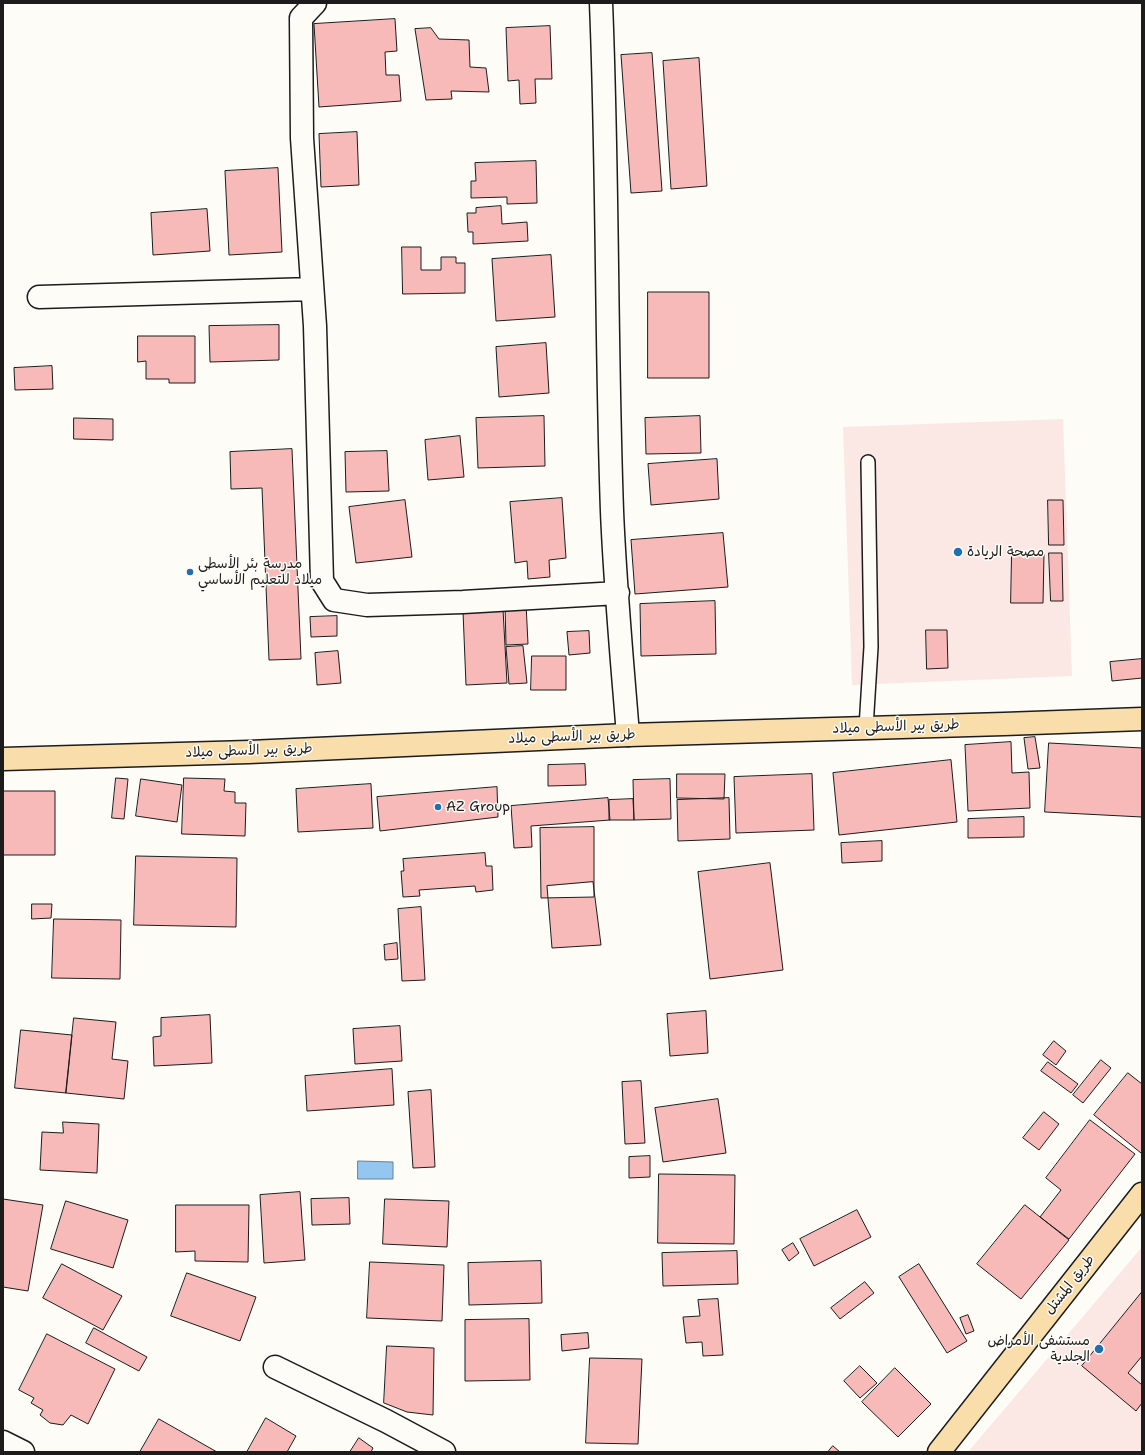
<!DOCTYPE html>
<html>
<head>
<meta charset="utf-8">
<style>
  body { margin:0 }
  #map { position:relative; width:1145px; height:1455px; overflow:hidden; background:#fdfcf7; font-family:"Shantell Sans",sans-serif }
  canvas { display:block }
  .frame { position:absolute; inset:0; border:4px solid #1c1c1c; pointer-events:none }
</style>
</head>
<body>
<div id="map">
<canvas width="1145" height="1455"></canvas>
<div class="frame"></div>
</div>
<script>
const ctx = document.querySelector('canvas').getContext('2d');
ctx.lineJoin = 'round';
function fillPath(path, color) {
  ctx.fillStyle = color;
  ctx.fill(path, 'evenodd');
}
function trace(path, color, width, dash) {
  ctx.strokeStyle = color;
  ctx.lineWidth = width;
  ctx.lineCap = dash ? 'butt' : 'round';
  ctx.setLineDash(dash || []);
  ctx.stroke(path);
}
function drawText(font, color, halo, rows, align = 'center') {
  ctx.font = font + ' "Shantell Sans","Playpen Sans Arabic",sans-serif';
  ctx.lineWidth = 3;
  ctx.setLineDash([]);
  ctx.textBaseline = 'middle';
  ctx.strokeStyle = halo;
  ctx.fillStyle = color;
  for (const [text, x, y, turn = 0] of rows) {
    ctx.save();
    ctx.translate(x, y);
    ctx.rotate((+turn || 0) * Math.PI / 180);
    ctx.textAlign = isNaN(turn) ? turn : align;
    if (halo) ctx.strokeText(text, 0, 0);
    ctx.fillText(text, 0, 0);
    ctx.restore();
  }
}
const built = new Path2D(`
  M1063,419L1072,676L852,685L843,427Z
  M1142,1247V1452H968Z`);
const water = new Path2D(`
  M358,1161L393,1162V1179H358Z`);
const building = new Path2D(`
  M395,19L397,51L385,52L386,75H399L401,101L319,107L314,24Z
  M550,26L552,79H535L536,103L520,104L519,80L508,81L506,28Z
  M431,28L439,39L469,40L470,67L486,68L489,92L451,91L452,99L426,100L415,29Z
  M652,53L662,191L631,193L621,55Z
  M699,58L707,186L671,189L663,61Z
  M357,132L359,185L321,187L319,134Z
  M536,161L537,203L507,204V197L471,198V181H476L475,163Z
  M278,168L282,252L229,255L225,171Z
  M501,206L502,224L527,222L528,241L473,244V232H468L467,213H476V208Z
  M207,209L210,251L153,255L151,213Z
  M402,247H421V270H441V257H456V263H465V293L403,294Z
  M551,255L555,317L496,321L492,259Z
  M648,292H709V378H648Z
  M279,325V360L210,362L209,326Z
  M138,336H195V383H169V379H146V361L138,362Z
  M546,343L549,393L499,397L496,347Z
  M52,366L53,389L15,390L14,368Z
  M544,416L545,466L478,468L476,418Z
  M700,416L701,453L646,454L645,418Z
  M74,418L113,419V440L74,439Z
  M460,436L464,477L428,480L425,440Z
  M292,449L301,659L269,660L262,488L231,489L230,452Z
  M387,451L389,491L346,492L345,452Z
  M717,459L719,499L651,505L648,464Z
  M562,498L566,558L549,560L550,577L528,579L527,561L515,563L510,502Z
  M405,500L412,557L356,563L349,507Z
  M1048,500H1063L1064,545H1049Z
  M723,533L728,587L635,594L631,540Z
  M1012,553L1044,554L1043,603H1011Z
  M1049,553H1062L1063,601H1051Z
  M715,601L716,654L641,656L640,604Z
  M526,603L528,644L506,645L505,604Z
  M503,609L507,683L466,685L463,611Z
  M337,616V636L311,637L310,617Z
  M926,630H947L948,668L927,669Z
  M589,631L590,653L569,655L567,632Z
  M523,646L527,683L509,684L506,647Z
  M338,651L341,683L317,685L315,653Z
  M532,656H566V690H531Z
  M1142,659V678L1112,681L1110,662Z
  M1035,737L1040,768L1028,769L1024,738Z
  M1011,742L1012,773L1029,772L1030,808L968,811L965,745Z
  M1049,743L1142,748V817L1045,812Z
  M951,760L957,822L839,835L833,773Z
  M585,764L586,785L548,786V765Z
  M677,774H725L724,799L677,798Z
  M812,774L814,830L736,833L734,777Z
  M116,778L128,779L124,819L112,818Z
  M184,778L225,779L224,791L235,792V803H246L245,836L182,834Z
  M141,779L182,785L177,822L136,816Z
  M670,779L671,819L634,820L633,780Z
  M371,784L373,828L298,832L296,789Z
  M497,787L498,817L380,831L377,797Z
  M3,791H55V855H3Z
  M608,798L610,820L531,826L532,847L514,848L511,806Z
  M729,798L730,839L678,841L677,800Z
  M633,799L634,820H609V800Z
  M1024,817V837L968,838V819Z
  M594,827V897L541,898L540,828Z
  M882,841V861L842,863L841,843Z
  M485,853L486,866H492L493,890L476,892L475,886L419,890L420,896L403,897L401,871H404L403,859Z
  M136,856L237,858L236,927L134,925Z
  M770,863L783,970L710,979L698,872Z
  M593,882L601,945L552,948L547,886Z
  M32,904H52L51,918L32,919Z
  M421,907L425,980L402,981L398,909Z
  M54,919L121,920L120,979L52,978Z
  M397,943L398,959L385,960L384,945Z
  M706,1011L708,1053L670,1056L667,1014Z
  M210,1015L212,1063L154,1066L153,1037L161,1036V1018Z
  M74,1018L116,1022L112,1059L128,1061L124,1099L66,1093Z
  M400,1026L402,1061L355,1064L353,1029Z
  M21,1030L72,1035L66,1093L15,1088Z
  M1054,1041L1066,1051L1056,1065L1043,1055Z
  M1101,1060L1111,1068L1083,1103L1073,1095Z
  M1048,1062L1078,1084L1071,1093L1041,1071Z
  M392,1069L394,1105L307,1111L305,1076Z
  M1128,1073L1142,1084V1151L1141,1153L1094,1115Z
  M641,1081L645,1143L625,1144L622,1082Z
  M431,1090L435,1167L413,1168L408,1092Z
  M718,1099L726,1153L663,1162L655,1108Z
  M1044,1112L1059,1124L1039,1150L1023,1138Z
  M1090,1120L1135,1154L1069,1239L1040,1217L1061,1190L1046,1178Z
  M63,1122L99,1124L97,1173L40,1170L42,1132L63,1133Z
  M650,1156V1177L629,1178V1157Z
  M659,1174L735,1175L734,1244L658,1243Z
  M300,1192L305,1260L264,1263L260,1195Z
  M349,1198L350,1224L312,1225L311,1199Z
  M3,1199L43,1205L28,1291L3,1287Z
  M385,1199L449,1201L447,1247L383,1244Z
  M66,1201L128,1220L113,1268L51,1249Z
  M176,1205H249L248,1262L195,1261V1251L176,1252Z
  M1025,1205L1069,1240L1021,1299L977,1264Z
  M857,1210L871,1237L814,1266L800,1239Z
  M793,1243L799,1253L789,1261L782,1250Z
  M737,1251L738,1284L663,1286L662,1253Z
  M541,1261L542,1303L469,1305L468,1263Z
  M370,1262L444,1265L442,1321L367,1318Z
  M62,1264L122,1296L103,1330L43,1298Z
  M919,1264L967,1341L947,1353L899,1277Z
  M187,1273L256,1297L240,1341L171,1316Z
  M865,1282L874,1293L840,1319L831,1308Z
  M1142,1292V1356L1128,1373L1142,1385V1403L1136,1411L1082,1366Z
  M718,1299L723,1355L703,1356L702,1342L686,1343L683,1317L700,1316L698,1300Z
  M968,1315L974,1331L966,1334L960,1318Z
  M529,1319L530,1380L465,1381V1320Z
  M94,1328L147,1357L139,1371L86,1343Z
  M588,1333L589,1348L562,1351L561,1335Z
  M47,1334L115,1369L88,1424L71,1415L63,1425L50,1423L40,1415L43,1410L31,1403L34,1398L19,1390Z
  M387,1346L434,1348L433,1415L407,1412L384,1403Z
  M590,1358L642,1359L638,1444L586,1443Z
  M860,1366L877,1383L860,1398L844,1381Z
  M895,1368L931,1404L898,1437L862,1402Z
  M266,1418L296,1436L287,1452H247Z
  M159,1419L217,1452H140Z
  M359,1438L373,1448L371,1452H350Z
  M833,1446L840,1452H828Z`);
const service = new Path2D(`
  M866,728L871,647L868,462`);
const minor = new Path2D(`
  M315,3L301,18L302,138L315,326L322,581L334,600L367,605L463,602L618,593
  M601,3C608,172 606,342 612,511C615,585 622,660 628,735
  M39,297L312,289
  M275,1367L386,1421L444,1452
  M3,1442L23,1452`);
const primary = new Path2D(`
  M3,759L249,752L628,735L1004,724L1142,719
  M939,1452L1142,1194`);
const markers = [
  [958,552,5,"#1f6fb2"],
  [190,572,4,"#1f6fb2"],
  [438,807,4,"#1f6fb2"],
  [1099,1349,5,"#1f6fb2"]
];
const poiNames = [
  ["مصحة الريادة",967,552],
  ["مدرسة بئر الأسطى",198,564],
  ["ميلاد للتعليم الأساسي",198,580],
  ["AZ Group",446,807],
  ["مستشفى الأمراض",1090,1341,"right"],
  ["الجلدية",1090,1357,"right"]
];
const streetNames = [
  ["طريق بير الأسطى ميلاد",896,727,-2],
  ["طريق بير الأسطى ميلاد",572,737,-2],
  ["طريق بير الأسطى ميلاد",249,751,-2],
  ["طريق المشتل",1070,1285,-52]
];
fillPath(built, '#fbe8e4');
fillPath(water, '#94c6f0');
trace(water, '#64829b', 1);
fillPath(building, '#f7bab9');
trace(building, '#1c1c1c', 1);
trace(service, '#1c1c1c', 16);
trace(minor, '#1c1c1c', 25);
trace(primary, '#1c1c1c', 25);
trace(service, '#fdfcf7', 13);
trace(minor, '#fdfcf7', 22);
trace(primary, '#f9ddab', 22);
for (const [x, y, r, color] of markers) {
  const dot = new Path2D();
  dot.arc(x, y, r, 0, 2 * Math.PI);
  ctx.fillStyle = color;
  ctx.fill(dot);
  trace(dot, '#fdfcf7', 1.5);
}
drawText('14px', '#1c1c1c', '#fdfcf7', poiNames, 'left');
drawText('14px', '#1c1c1c', '#fdfcf7', streetNames);
</script>
</body>
</html>
